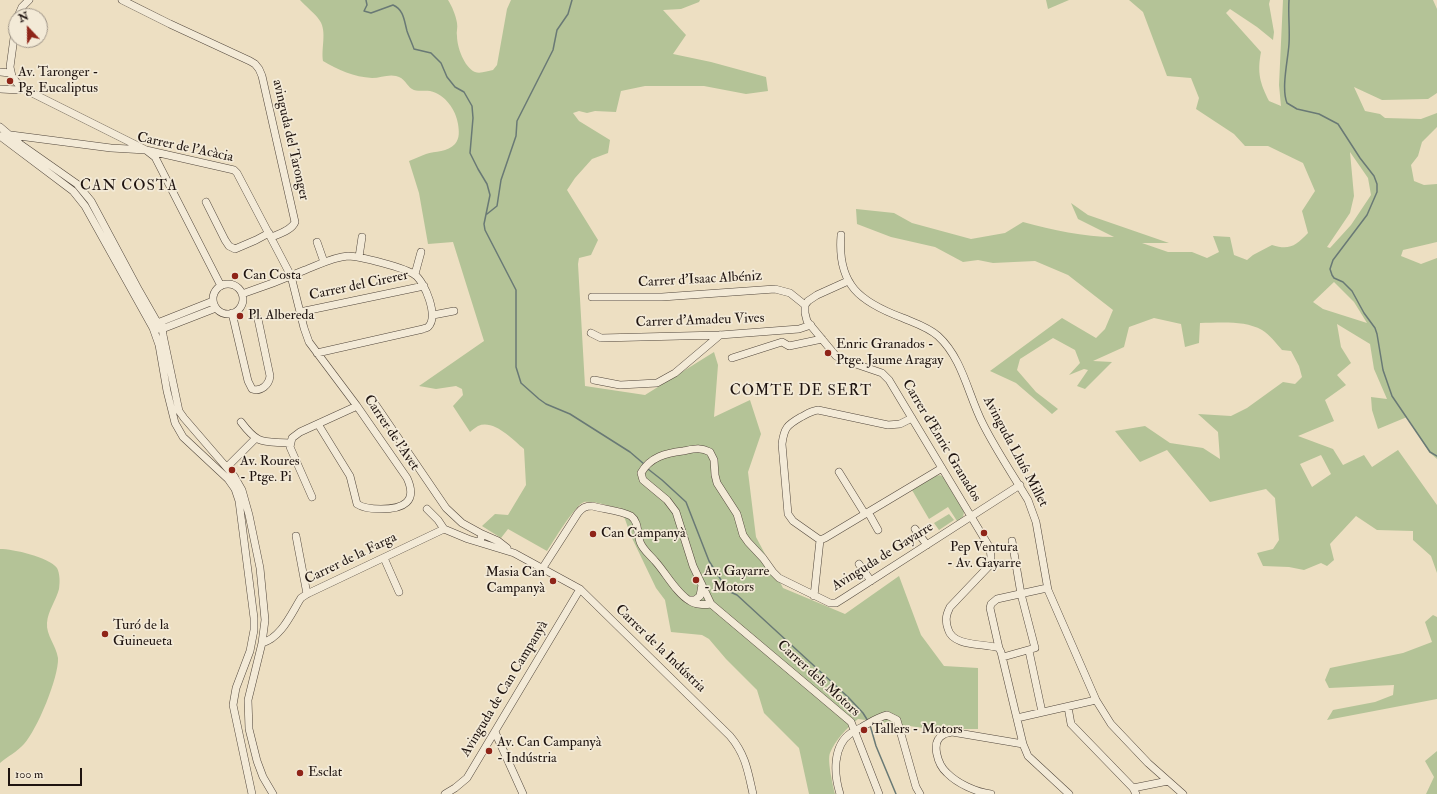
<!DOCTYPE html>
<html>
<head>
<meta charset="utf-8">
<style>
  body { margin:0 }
  #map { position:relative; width:1437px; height:794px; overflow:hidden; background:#eddfc2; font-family:"IM FELL Double Pica",serif }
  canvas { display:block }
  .north { position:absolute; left:8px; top:8px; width:40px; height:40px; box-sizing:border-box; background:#f3ead7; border:1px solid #9e9487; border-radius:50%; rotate:338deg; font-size:11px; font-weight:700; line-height:16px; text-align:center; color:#1f1410 }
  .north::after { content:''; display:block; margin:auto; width:14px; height:18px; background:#8f2418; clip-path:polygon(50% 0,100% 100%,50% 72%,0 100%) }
  .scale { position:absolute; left:8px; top:768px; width:74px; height:18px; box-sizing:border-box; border:2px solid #1f1410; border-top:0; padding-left:5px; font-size:12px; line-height:14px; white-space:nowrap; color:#1f1410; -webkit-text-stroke:3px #f3ead7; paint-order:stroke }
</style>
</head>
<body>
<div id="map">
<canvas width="1437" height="794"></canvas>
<div class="north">N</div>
<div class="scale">100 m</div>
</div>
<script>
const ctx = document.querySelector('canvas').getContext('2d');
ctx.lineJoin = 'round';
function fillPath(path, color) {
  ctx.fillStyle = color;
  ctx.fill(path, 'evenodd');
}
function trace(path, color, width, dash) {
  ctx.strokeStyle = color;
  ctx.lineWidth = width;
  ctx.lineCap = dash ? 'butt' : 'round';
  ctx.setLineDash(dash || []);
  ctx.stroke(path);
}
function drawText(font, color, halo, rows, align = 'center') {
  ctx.font = font + ' "IM FELL Double Pica",serif';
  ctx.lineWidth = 3.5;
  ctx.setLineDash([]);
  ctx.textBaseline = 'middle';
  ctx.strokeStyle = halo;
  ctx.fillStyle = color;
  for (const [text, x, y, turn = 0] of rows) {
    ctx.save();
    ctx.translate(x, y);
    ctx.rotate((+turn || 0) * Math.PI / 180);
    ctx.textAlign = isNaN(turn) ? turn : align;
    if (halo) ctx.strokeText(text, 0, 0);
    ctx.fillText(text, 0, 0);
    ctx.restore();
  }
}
const green = new Path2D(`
  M300,0H448C452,6 456,16 457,23C458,28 456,32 457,36C457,47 464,67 475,72C480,74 488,71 493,70L497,65L507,9L511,0H700L699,2L681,9L663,10L686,35L673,54L711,62L766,77L768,91L746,94L704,86H645L621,91L616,112L595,111L587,113L579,111L573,113L579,121L610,140L608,153L592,159L575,178L567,190L598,240L591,255L579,258L578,264L585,386L645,395L714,352L718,365L714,417L750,400L761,434L748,472L756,537L783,588L845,614L899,576L921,635L944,666L978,668V729H931L858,719C847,728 835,740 830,753C827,760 833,786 835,794H809L799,748L764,713L757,690L726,659L709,639L702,635L671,632L665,600L656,588L631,536L621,508C612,507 592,500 584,502C575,505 553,542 547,551L508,529L501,538L482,526L495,514L508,515L526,485L524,449C513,440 494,419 478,426C475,428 472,430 470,432L453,406L463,395L462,389L456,386L436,389L419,386L484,341L453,242L428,244L419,193L409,161C415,159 420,156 426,154C435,151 448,152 455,144C460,138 459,131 458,124C456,110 445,94 430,91C424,90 417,92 412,89C406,85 405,78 396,76C388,74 380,78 372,78C354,77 338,70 323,61C321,48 327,32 320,21C315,13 306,7 300,0Z
  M1046,0H1069L1048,9Z
  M1129,0H1270L1269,4L1274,32L1273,40L1257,27L1230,9L1226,13L1261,52C1257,73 1260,83 1269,101L1281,106L1279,85L1283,0H1433L1437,9V93L1428,99L1382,100L1354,87L1365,111L1380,114L1385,118L1421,119L1437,113V127L1422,142L1418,156L1411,165L1414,181L1424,185L1437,184V242L1403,250L1401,256L1421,264L1437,258V459L1429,452L1407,417L1378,429L1372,410L1371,397L1387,399L1374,369L1370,344L1337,324L1341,347L1351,363L1337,375L1346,385L1325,400L1334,421L1298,436L1333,449L1343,465L1364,455L1372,467L1398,450L1437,505V573L1431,556L1413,540V531L1377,530L1356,516L1330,544L1334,560L1327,566L1321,563L1304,570L1289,567L1263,566L1257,553L1273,549L1279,540L1275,498L1266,489L1210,502L1167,450L1140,462L1115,431L1145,426L1170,443L1203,448L1220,459L1218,432L1198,414L1231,416L1247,408L1283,382L1295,384L1302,377L1299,366L1291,351L1282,350C1276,343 1270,335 1262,330C1244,320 1219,323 1200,323L1199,343L1185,347L1181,324L1154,318L1129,327L1124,347L1093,361L1112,362L1085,389L1077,386L1088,370L1084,369L1069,375L1080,363L1075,350L1053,338L1020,359L1017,370L1036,392L1058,409L1052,414L1016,383L990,371L1062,318L1096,338L1105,329L1113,310L1068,275L1035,261L993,263L978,260L963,262L935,247L891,237L857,224L856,209L894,213L912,223L971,239L1005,233L1023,222C1053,230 1083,237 1114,237L1078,219L1071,203L1088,215L1169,243H1142L1168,252H1192L1207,258L1219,252L1213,236L1230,237L1234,255L1247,260L1253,255L1272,245C1290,251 1296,245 1308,233L1302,211L1315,191L1303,163L1268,146H1245L1234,134L1196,109L1199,98L1191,78L1167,76L1143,12ZM1350,152L1368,178L1371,195L1351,225L1330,248L1327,247L1350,213L1354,196ZM1334,282L1354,302L1367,323L1323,309L1313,302ZM1321,455L1331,474L1312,487L1300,464Z
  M940,475L943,477L964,512L963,517L957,521L948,507L929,519L912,490L936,476Z
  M949,514L954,520L939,530L934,523Z
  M0,549C13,549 49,557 57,568C60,574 60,582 59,589C56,601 48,610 47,623C46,635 56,645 58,658C59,677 37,730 24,744C17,752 8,756 0,763Z
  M1433,615L1437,617V699L1327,720L1333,710L1375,702L1393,695L1394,685L1329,688L1325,680L1330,668L1403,653L1432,642L1425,622Z
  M1437,751V794H1426L1434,777L1425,761Z`);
const stream = new Path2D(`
  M366,0L367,5L364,11L371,13L393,5C404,10 404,20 407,31C409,37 412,43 414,49L431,53L441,63L447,77L455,87L464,92L472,106L473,118L470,153L478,169L487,184L490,195L484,224L485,230L516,290V367L521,383L539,399L546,404L570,414L630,452L644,464
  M1289,0C1288,15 1290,29 1289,44C1288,60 1281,88 1287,103L1297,109L1319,114L1338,124L1360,158L1374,176L1377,184V192L1367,215L1333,260L1330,269L1332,275L1334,278L1343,282L1352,291L1364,313L1375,328L1377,334L1383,370L1392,396L1430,452L1437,456
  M487,214L497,206L501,180L516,136L517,121L553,50L557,30L568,14L572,0
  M648,469L662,480L686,502L709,561L728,591L737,595L848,697L863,713L868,721
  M870,725L876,746L896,794`);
const minor = new Path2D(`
  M122,0L170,24L250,61L255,64L259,69L262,76L295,222C292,230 279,234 272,237
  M18,16L22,7L29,0
  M16,23L10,67L12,76L17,83L28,91L146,150L155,157L221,286
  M0,72L10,73
  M0,89L19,90L23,87
  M0,127L20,144L77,184L91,201L137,287L157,322
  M11,135L111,148L146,150L234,170L237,173L291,276L304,328L309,342L357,406L407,478C418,502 403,509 381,509C374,509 363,508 357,504L350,476L318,424
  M0,136L73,191L85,206L153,328L159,345L167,391L175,423L183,437L228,479L235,489L239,501L254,618V630L250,651L236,688L233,705L252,794
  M206,202L225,240L229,246L235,249L256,240L269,233
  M841,235C837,285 860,302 903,318C915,323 928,327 938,336C963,359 968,395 983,424C996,450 1013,475 1028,500L1036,522L1048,590L1096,700L1111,724L1148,763L1183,794
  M317,242L324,262
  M359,257L362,237
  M415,274L421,252
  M848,281L817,295L808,301L805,305V313L807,321L836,356L844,360L882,373L889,380L990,548L991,557L989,566L950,607C946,615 945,620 948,629C953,647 983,643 999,648L1001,652L1023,744L1028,756L1069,794
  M213 299a15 15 0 1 1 30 0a15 15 0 1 1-30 0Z
  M242,294C263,287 284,279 305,270C318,265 333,257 348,256C359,256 406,268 415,275C425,282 439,317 428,327C427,328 425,328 423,329L317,353
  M592,297H662L775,289L790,293L805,305
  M300,312L424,286
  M232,313L248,381L252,389C261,392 269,385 270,376L258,319
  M433,315L454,311
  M160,322L162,325L163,335L179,411L184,418L234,476L242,490L249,515L260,568L265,620L262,643L248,700L249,729L257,761L263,777L273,794
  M157,325L160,322L213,301
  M159,329H162L216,308
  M591,333L601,338L720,335L799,329L811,325
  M732,358L782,342L789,346L822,339
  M594,380L620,385L657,383L675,373L720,335
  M373,401L446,508L462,523L482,534L480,542
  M241,422C259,446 263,441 290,443
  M227,467L256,438
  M839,472L865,514
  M312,497L290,447L292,438L300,432L357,406
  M427,509L438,520L444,529
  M868,512L878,530
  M444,529L468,539L514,553L580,589L730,736C746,755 748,772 753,794
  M915,529L927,545
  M482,534L498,541L507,548
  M296,536L307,594
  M820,540L793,521L788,514L782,444C784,428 787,425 801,417C807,414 811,411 818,410L888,425L900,424L912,418
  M820,540L825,538L942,468
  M384,558L399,592
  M859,564L871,581
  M542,569L578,513C582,508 585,506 592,506C603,509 622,511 631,516C639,522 637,533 640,542C643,550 650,555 655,561C666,573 676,593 690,601C695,605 705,605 711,604
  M814,596L820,540
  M689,600H695L700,596L702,585
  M262,643C281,638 291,614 301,598L307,594L444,529
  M999,648L990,608L991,604L997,599L1047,588
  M1029,651L1042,712
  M1003,657L1035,648L1021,594L1012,541
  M1068,707L1071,724L1133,788L1136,794
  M1017,718L1096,700
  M495,732L523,794
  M1133,788L1168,781
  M445,794L455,788L467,778L580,589
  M840,794C834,775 832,746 851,733C854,730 859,729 862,727C871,722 878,717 887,715L897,720L916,787L920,794
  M879,794L851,722L711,604L693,566L676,512L667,500L643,480L641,473C650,457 666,453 683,451C694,449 700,447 710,452L714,460L715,475L717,483L737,514L743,535L748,542L763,558L773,572L779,578L830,603H836L844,598L1020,485
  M991,794C976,792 958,784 947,773C938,765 930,742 943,735C945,733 949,733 952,732L1023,744`);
const markers = [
  [10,81,4,"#8f2418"],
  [235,276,4,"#8f2418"],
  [240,316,4,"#8f2418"],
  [828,353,4,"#8f2418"],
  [232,470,4,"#8f2418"],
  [984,533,4,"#8f2418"],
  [593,534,4,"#8f2418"],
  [696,580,4,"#8f2418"],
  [553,581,4,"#8f2418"],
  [105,634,4,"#8f2418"],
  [864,730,4,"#8f2418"],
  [489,751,4,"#8f2418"],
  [300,773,4,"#8f2418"]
];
const poiNames = [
  ["Av. Taronger -",18,73],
  ["Pg. Eucaliptus",18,89],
  ["Can Costa",243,276],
  ["Pl. Albereda",248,316],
  ["Enric Granados -",836,345],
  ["Ptge. Jaume Aragay",836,361],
  ["Av. Roures",240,462],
  ["- Ptge. Pi",240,478],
  ["Can Campanyà",601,534],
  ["Pep Ventura",984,548,"center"],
  ["- Av. Gayarre",984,564,"center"],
  ["Av. Gayarre",704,572],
  ["- Motors",704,588],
  ["Masia Can",545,573,"right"],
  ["Campanyà",545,589,"right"],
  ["Turó de la",113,626],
  ["Guineueta",113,642],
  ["Tallers - Motors",872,730],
  ["Av. Can Campanyà",497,743],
  ["- Indústria",497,759],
  ["Esclat",308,773]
];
const streetNames = [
  ["avinguda del Taronger",290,140,77],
  ["Carrer de l'Acàcia",185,148,12],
  ["Carrer d'Isaac Albéniz",700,280,-3],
  ["Carrer del Cirerer",359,286,-12],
  ["Carrer d'Amadeu Vives",700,321,-2],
  ["Carrer de l'Avet",391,433,56],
  ["Carrer d'Enric Granados",941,441,59],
  ["Avinguda Lluís Millet",1015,452,62],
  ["Avinguda de Gayarre",883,557,-32],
  ["Carrer de la Farga",351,559,-26],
  ["Carrer de la Indústria",660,649,44],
  ["Carrer dels Motors",818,679,42],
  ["Avinguda de Can Campanyà",505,689,-59]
];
const neighbourhoodNames = [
  ["CAN COSTA",129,187],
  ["COMTE DE SERT",801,392]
];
fillPath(green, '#b4c397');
trace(stream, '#697975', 1.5);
trace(minor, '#52473c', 8);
trace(minor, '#f3ead7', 7);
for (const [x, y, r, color] of markers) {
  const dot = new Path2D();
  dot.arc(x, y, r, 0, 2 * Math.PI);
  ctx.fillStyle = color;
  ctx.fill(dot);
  trace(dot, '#f3ead7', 1.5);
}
drawText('14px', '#1f1410', '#f3ead7', poiNames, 'left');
drawText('14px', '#1f1410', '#f3ead7', streetNames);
ctx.letterSpacing = '1px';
drawText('15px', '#1f1410', '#f3ead7', neighbourhoodNames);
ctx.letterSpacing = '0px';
</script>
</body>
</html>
